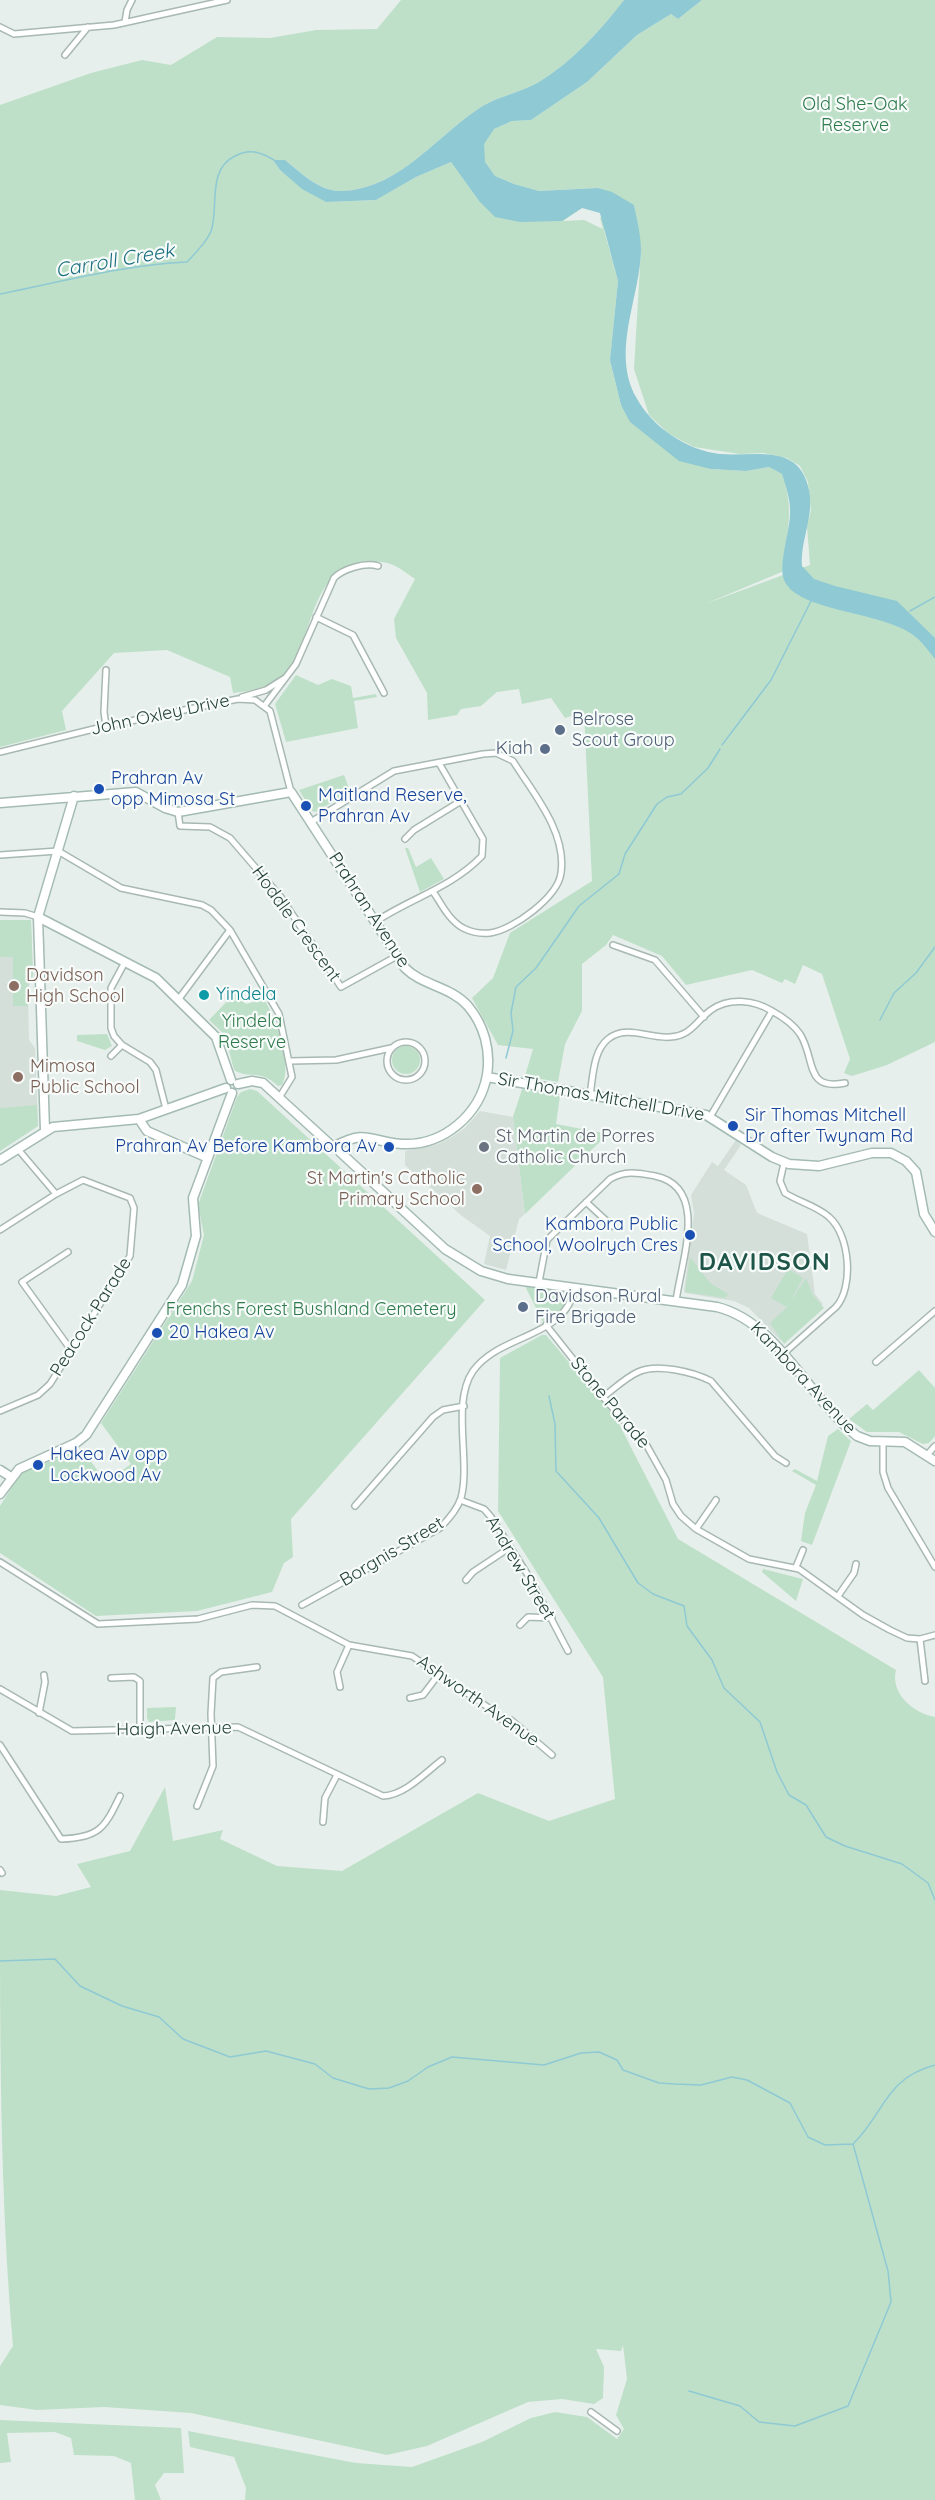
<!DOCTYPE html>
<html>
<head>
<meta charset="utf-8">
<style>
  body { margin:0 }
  canvas { display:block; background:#e6efeb }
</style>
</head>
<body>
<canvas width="935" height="2500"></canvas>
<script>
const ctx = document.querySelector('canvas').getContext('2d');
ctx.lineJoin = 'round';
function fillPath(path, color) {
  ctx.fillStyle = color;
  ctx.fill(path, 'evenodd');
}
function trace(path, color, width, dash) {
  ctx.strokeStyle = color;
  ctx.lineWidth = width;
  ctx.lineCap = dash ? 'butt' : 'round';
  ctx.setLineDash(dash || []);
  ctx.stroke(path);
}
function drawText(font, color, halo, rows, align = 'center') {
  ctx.font = font + ' Quicksand,sans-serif';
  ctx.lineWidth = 4.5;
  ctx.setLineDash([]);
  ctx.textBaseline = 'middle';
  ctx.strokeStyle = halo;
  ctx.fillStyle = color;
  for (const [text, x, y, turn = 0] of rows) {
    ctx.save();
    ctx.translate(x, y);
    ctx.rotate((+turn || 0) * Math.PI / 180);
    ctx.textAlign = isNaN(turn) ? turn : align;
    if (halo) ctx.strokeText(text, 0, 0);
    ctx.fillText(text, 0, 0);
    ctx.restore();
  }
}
const built = new Path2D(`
  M0,920H31L33,976L28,989L29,1040L35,1048L38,1126L0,1151Z
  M480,1111L513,1117L525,1214L519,1219L506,1270L484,1264L490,1236L462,1216L405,1165V1151L438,1144L452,1137L465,1128Z
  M736,1140L741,1145L724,1170L746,1185L757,1213L807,1234L815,1294L823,1304L781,1341L749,1308L734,1301L685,1293L684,1290L694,1213L691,1195L712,1162L718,1166Z`);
const green = new Path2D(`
  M401,0H624C600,31 573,61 539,82C522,92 499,96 481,107C435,137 398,191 339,191C320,191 299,171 285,160L274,161L280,170L302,188L326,202L376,200L416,177L451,162L479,201L582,208L563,221L584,220L603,229L600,218L607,215L604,230L618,281L610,360L621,405L711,469L746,471L769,467L782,474C796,514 785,532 784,571L705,604L810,565L807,527L811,510L808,482L800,466L787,458L763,453L740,454L694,447L669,434L649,415L634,369L641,249L634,205L598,188L539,191L514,184L495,176L475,152L494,129L512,121L531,120L587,82L637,35L671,14L678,19L702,0H935V1042L887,1065L852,1076L844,1073L850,1059L822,974L803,965L795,984L785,979L782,983L752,970L686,985L662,956L613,935L606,945L582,964V1011L565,1044L558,1082L525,1076L533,1049L498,1045L472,998L493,978L510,933L592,881L584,712L565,718L551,698L522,704L519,689L497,692L481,706L461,709L457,715L428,720L427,693L396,638L394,619L415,579C394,564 389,559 361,563C303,573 316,653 277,680C264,689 248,691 233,693L230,677L167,650L114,653L62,711L66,730L0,747V105L91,73L142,60L171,65L217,37L270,38L316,30L377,29Z
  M296,675L318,685L332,679L351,686L353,698L376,694L377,697L354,701L358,728L286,742L275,704Z
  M344,775L350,791L316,812L312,811L299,790Z
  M405,848H408L416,867L431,858L444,879L420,892Z
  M0,920H31L33,976L26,989L28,1006H13V957H0Z
  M235,993L246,1004L264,999C276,1019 293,1063 282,1085L278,1086C259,1068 251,1080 234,1070L225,1035L209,1020Z
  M107,1034L112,1046L105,1050L77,1041V1035Z
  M392 1060a14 14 0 1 1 28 0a14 14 0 1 1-28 0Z
  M250,1089L257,1091L485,1300L291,1519L293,1557L284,1563L272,1592L197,1611L96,1616L0,1553V1506L20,1474L81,1448L106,1482L131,1464L101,1423L192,1281L204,1235L198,1205L237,1097L241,1092Z
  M522,1089L560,1096L556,1124L608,1134L525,1214L513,1117Z
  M37,1105L38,1126L0,1151V1108Z
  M690,1257L710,1283L728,1294L725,1298L685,1292Z
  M788,1269L803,1278L790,1302L806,1278L813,1295L824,1308L784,1344L770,1323L787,1307L771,1298Z
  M524,1284L566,1289L570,1296C566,1310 555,1316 543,1322Z
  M542,1335H546L616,1418L678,1539L896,1670C890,1693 913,1713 935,1717V2500H245L246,2488L234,2457L190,2447L188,2431L356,2463L412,2467L482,2442L531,2418L555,2412L587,2417L617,2439L624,2429L616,2415L627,2379L623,2345L621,2351L596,2349L604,2367L603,2398L594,2404L562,2399L528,2402L427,2446L387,2455L191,2413L104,2407L37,2410L0,2405V2366L13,2346C0,2195 0,2043 0,1890L56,1896L91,1887L77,1864L130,1851L165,1787L173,1841L223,1830L220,1839L277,1866L342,1871L478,1793L549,1821L615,1799L603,1677L498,1511L500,1358Z
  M919,1370L935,1388V1436L929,1443L923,1444L899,1432H867L849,1419L867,1404L873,1410Z
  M838,1429L851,1441L812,1545L801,1541L805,1513L816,1485L792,1471L795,1469L817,1481L828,1436Z
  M763,1569L803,1579L796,1601L762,1572Z
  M176,1707L175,1720L149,1722L147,1718V1708Z
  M0,2420L181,2428L184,2473H164L155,2485L161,2500H135L131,2463L114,2456L74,2455L71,2438L55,2432L7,2433L11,2462L0,2463Z`);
const water = new Path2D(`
  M624,0H702L678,19L671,14L637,35L587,82L531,120L512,121L494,129L484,144L485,162L495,176L514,184L539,191L598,188L612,192L634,205C637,220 641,235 641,250C640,298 611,351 636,397C652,427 686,450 720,454C753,457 797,443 808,486C816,514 800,539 802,566L814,579L835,586L897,601L935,638V659C929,652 924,644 917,638C887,611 801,613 785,582C777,568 790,531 790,514C791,501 786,487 782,474L769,467L746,471L711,469L679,461L630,422L621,405L610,360L618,281L600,213L582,208L562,221L520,222L495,217L479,201L451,162L416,177L376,200L326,202L302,189L280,170L273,160H285C299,171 319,191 339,191C398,191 435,137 481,107C499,96 522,92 539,82C573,61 600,31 624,0Z`);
const stream = new Path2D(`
  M0,294C61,282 124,265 187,262C195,253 209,240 212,228C218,203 208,169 235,156C250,148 260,152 274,160
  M910,611L935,597
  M722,745L771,680L811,601
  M880,1020L894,993L916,973L935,947
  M506,1058L513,1031L511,1013L516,987L536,968L579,906L619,874L625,854L657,804L667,797L681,794L708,768L720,749
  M549,1396L555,1424L556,1471L599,1518L638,1583L653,1594L684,1606L687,1626L712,1660L724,1688L760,1722L777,1772L789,1795L806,1805L826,1837L845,1846L902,1864L928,1883L935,1900
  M0,1961L55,1959L80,1986L122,2006L159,2017L183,2039L230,2057L266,2051L315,2064L333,2078L369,2089L389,2088L408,2081L428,2067L452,2057L544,2065L581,2053L599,2052L617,2060L623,2070L659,2083L675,2084L701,2085L732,2077L747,2080L790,2103L808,2137L825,2145L853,2144C885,2113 884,2079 935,2065
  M689,2391L740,2406L759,2422L795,2426L848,2406L891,2302L888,2271L853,2144`);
const street = new Path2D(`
  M125,22L127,10L132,0
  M0,27L14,34L114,25L227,0
  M65,55L88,27
  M316,617L353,635L384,693
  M242,697L266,690L285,678
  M265,705L296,664L334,578C343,569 365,562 378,566
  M106,726L104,712L106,670
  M0,752L106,726L238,699L255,700L270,711L291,792
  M178,812L180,826L210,827L230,838L280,896L341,987L397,956
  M311,822L394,771L483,754L496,753L513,761C533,793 567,832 561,873C558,897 513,930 490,933C481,934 471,932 463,928C449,920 442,905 434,893
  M405,839L414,830L461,801
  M0,855L58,851L121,888L202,905L211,910L230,930L279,1014L292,1077L279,1098
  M0,912L25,913L38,917
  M375,922C411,898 451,888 482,856L483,839L439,763
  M613,945L655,960L704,1017
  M125,962L111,988V1028L114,1036L122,1045L150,1062L156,1070L166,1109
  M178,1000L230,930
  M387 1061a19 19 0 1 1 38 0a19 19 0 1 1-38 0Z
  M111,1056L122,1045
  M290,1061L336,1060L391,1048
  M590,1095C593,1077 593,1051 608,1039C627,1024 649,1039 670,1037C691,1036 696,1021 711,1010C729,997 754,1000 772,1011C783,1017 793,1024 800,1034C816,1059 804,1091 845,1083
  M710,1117L772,1011
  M17,1148L56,1194
  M586,1202L612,1226
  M0,1230L56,1194L83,1180L130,1198L134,1208L130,1256L50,1384L38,1395L0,1411
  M68,1252L22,1282L71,1350
  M539,1282L547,1240L610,1179C626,1170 638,1173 655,1176C710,1187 681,1262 676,1301
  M546,1325L603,1397L647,1446L666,1480L673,1504L681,1516L696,1529L749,1559L799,1569L863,1615L890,1630L907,1638L920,1639L935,1635
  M783,1354L836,1307C854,1287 850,1235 829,1217C817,1206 799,1202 785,1193L780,1181L784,1163
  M876,1362L935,1311
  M603,1397C614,1389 625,1378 638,1372C657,1363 693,1372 711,1381L775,1456L786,1463
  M883,1441V1472L888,1488L935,1567
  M927,1455L935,1446
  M460,1500L484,1509L491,1517L531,1580L568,1651
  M355,1506L433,1417L443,1410L464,1406
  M696,1529L716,1500
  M0,1562L98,1624L198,1619L252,1605L275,1606L349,1645L412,1656L495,1712L500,1719L511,1720L552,1755
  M796,1567L803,1550
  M466,1580L473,1572L509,1548
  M838,1596L854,1573L856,1564
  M302,1605L440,1528C449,1519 457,1510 461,1498C471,1461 451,1403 473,1371C500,1333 566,1339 575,1287
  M520,1625L528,1617L552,1618
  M920,1639L925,1681
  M111,1678L134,1677L140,1681V1730
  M340,1687L337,1672L349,1645
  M0,1689L72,1731L238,1727L383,1796C405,1795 425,1773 442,1760
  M410,1698L423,1695L439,1674
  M39,1713L45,1682L44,1675
  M0,1745L61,1839C100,1838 105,1827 120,1796
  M197,1806L213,1766L211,1714L213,1678L221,1672L257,1667
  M323,1822L325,1798L337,1775
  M0,1870L2,1873
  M591,2412L617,2431`);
const secondary = new Path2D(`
  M0,803L136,792L165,808L178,812L291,792L405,968C423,986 450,986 468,1006C484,1025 491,1050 487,1075C480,1114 444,1146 402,1144C368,1142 369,1128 333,1147
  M38,917L156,978L216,1037L231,1080
  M487,1077L706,1115L772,1157L789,1164L819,1166L872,1153H891L906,1161L916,1172L924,1214L935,1232
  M238,1084L252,1081L263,1083L333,1147
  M139,1119L147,1131L208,1158
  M45,1130L38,917L74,796
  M340,1152L445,1249L481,1271L508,1279L717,1307C778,1322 809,1399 857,1436L870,1441L905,1442L935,1461
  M0,1160L53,1127L139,1119L226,1088
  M0,1470L11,1477
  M0,1494L19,1469L76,1443L86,1435L182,1285L196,1236L193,1198L232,1093`);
const markers = [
  [560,730,6,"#5c6f8a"],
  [545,749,6,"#5c6f8a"],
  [99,789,6,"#1a4fb4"],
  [306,806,6,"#1a4fb4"],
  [14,986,6,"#8d6e63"],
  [204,995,6,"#0f9aa8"],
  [18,1077,6,"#8d6e63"],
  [733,1126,6,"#1a4fb4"],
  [389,1147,6,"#1a4fb4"],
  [484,1147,6,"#6b7280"],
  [477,1189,6,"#8d6e63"],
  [690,1235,6,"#1a4fb4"],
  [523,1307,6,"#5c6f8a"],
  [157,1333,6,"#1a4fb4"],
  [38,1465,6,"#1a4fb4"]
];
const parkNames = [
  ["Old She-Oak",855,105],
  ["Reserve",855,126],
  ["Yindela",252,1022],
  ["Reserve",252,1043],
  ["Frenchs Forest Bushland Cemetery",311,1310]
];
const streetNames = [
  ["John Oxley Drive",160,715,-12],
  ["Prahran Avenue",369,910,57],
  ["Hoddle Crescent",296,924,54],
  ["Sir Thomas Mitchell Drive",601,1097,10],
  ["Peacock Parade",91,1317,-58],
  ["Kambora Avenue",803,1378,47],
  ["Stone Parade",610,1403,50],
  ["Borgnis Street",392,1552,-31],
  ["Andrew Street",520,1568,59],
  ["Ashworth Avenue",478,1701,35],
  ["Haigh Avenue",174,1729,-1]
];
const serviceNames = [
  ["Belrose",572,720],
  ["Scout Group",572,741],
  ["Kiah",533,749,"right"],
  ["Davidson Rural",535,1297],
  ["Fire Brigade",535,1318]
];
const transitNames = [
  ["Prahran Av",111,779],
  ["opp Mimosa St",111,800],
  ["Maitland Reserve,",318,796],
  ["Prahran Av",318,817],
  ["Sir Thomas Mitchell",745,1116],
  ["Dr after Twynam Rd",745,1137],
  ["Prahran Av Before Kambora Av",377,1147,"right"],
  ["Kambora Public",678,1225,"right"],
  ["School, Woolrych Cres",678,1246,"right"],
  ["20 Hakea Av",169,1333],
  ["Hakea Av opp",50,1455],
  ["Lockwood Av",50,1476]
];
const educationNames = [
  ["Davidson",26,976],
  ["High School",26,997],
  ["Mimosa",30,1067],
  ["Public School",30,1088],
  ["St Martin's Catholic",465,1179,"right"],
  ["Primary School",465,1200,"right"]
];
const cultureNames = [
  ["Yindela",216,995]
];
const worshipNames = [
  ["St Martin de Porres",496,1137],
  ["Catholic Church",496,1158]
];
const waterNames = [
  ["Carroll Creek",115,261,-10]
];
const districtNames = [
  ["DAVIDSON",765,1263]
];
fillPath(built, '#d4dfda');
fillPath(green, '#bfe0c8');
fillPath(water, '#8ec9d4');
trace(stream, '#8ec9d4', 1.5);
trace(street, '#a8b8b2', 8);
trace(secondary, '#a4bbb3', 11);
trace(street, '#fff', 5);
trace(secondary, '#fff', 8);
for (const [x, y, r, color] of markers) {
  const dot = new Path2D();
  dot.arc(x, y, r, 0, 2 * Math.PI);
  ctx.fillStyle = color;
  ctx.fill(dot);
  trace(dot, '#f7fbf9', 2);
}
drawText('18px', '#2d7a4b', '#f7fbf9', parkNames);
drawText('18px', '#24423a', '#f7fbf9', streetNames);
drawText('18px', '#4e5e75', '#f7fbf9', serviceNames, 'left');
drawText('18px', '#164399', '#f7fbf9', transitNames, 'left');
drawText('18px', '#785e54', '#f7fbf9', educationNames, 'left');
drawText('18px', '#0d838f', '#f7fbf9', cultureNames, 'left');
drawText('18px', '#5b616d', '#f7fbf9', worshipNames, 'left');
drawText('italic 20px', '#1c6f80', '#f7fbf9', waterNames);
ctx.letterSpacing = '1.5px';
drawText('bold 24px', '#1f5548', '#f7fbf9', districtNames);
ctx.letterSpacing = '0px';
</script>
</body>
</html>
